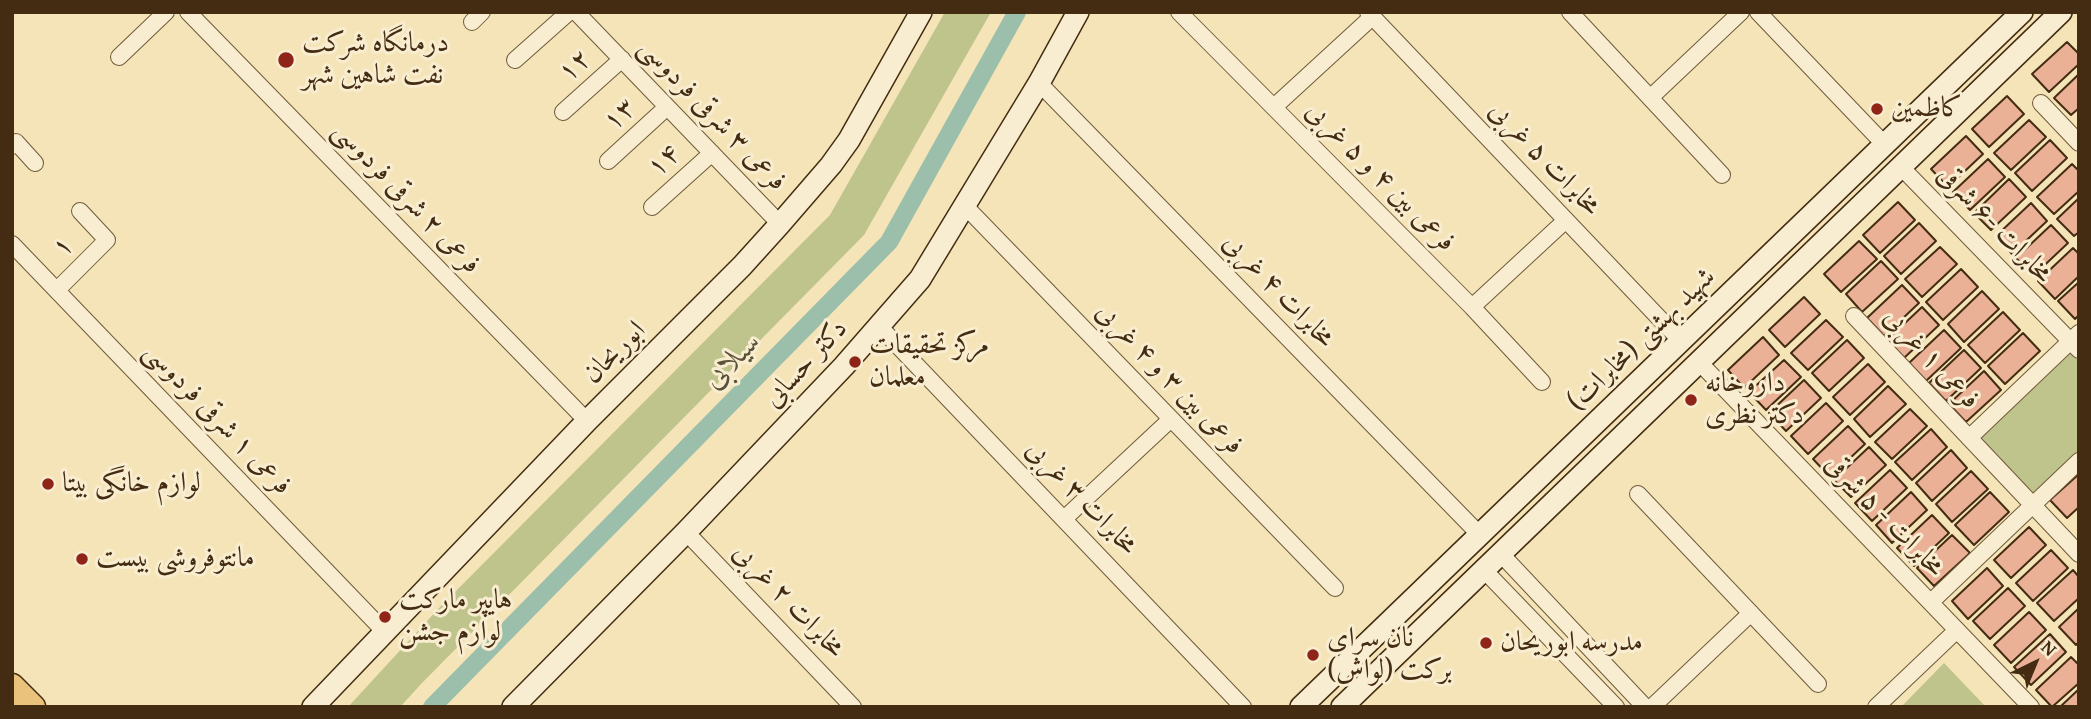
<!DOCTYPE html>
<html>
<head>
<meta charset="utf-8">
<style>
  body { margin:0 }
  #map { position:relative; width:2091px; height:719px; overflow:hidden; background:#f5e4b7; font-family:"Gentium Book Plus",serif }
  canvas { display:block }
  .frame { position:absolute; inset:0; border:14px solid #432c12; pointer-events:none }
  .north { position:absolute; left:2000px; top:628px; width:70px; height:70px; -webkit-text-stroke:5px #f8edd0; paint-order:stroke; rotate:43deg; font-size:19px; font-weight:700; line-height:28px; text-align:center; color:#432c12 }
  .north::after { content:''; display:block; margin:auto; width:24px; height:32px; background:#432c12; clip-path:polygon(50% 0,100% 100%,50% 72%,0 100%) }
</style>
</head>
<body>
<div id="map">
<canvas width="2091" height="719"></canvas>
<div class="frame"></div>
<div class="north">N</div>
</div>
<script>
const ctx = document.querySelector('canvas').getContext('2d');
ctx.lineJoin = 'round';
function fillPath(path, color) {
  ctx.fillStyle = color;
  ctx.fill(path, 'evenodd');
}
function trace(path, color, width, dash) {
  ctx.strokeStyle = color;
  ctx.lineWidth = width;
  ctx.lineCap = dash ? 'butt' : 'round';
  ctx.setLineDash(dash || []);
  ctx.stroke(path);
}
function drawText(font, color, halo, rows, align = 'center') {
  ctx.font = font + ' "Gentium Book Plus",Amiri,serif';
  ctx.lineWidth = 6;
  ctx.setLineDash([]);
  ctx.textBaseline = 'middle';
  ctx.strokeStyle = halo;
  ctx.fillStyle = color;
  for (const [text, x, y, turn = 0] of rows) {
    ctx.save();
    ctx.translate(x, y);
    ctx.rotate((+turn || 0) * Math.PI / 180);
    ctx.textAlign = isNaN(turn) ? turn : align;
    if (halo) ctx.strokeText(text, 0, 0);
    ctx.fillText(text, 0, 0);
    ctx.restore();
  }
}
const green = new Path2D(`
  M945,12H991L864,235L422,683L400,707H348L440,607L830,215Z
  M2074,350L2079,355V451L2031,495L1979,440Z
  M1944,663L1986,707H1901Z`);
const canal = new Path2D(`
  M432,707L889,242L1017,12`);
const building = new Path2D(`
  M2067,42L2079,54V64L2049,92L2032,74Z
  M2079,74V108L2071,115L2054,98Z
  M2007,96L2024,114L1989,147L1972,129Z
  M2029,120L2046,137L2011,170L1994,153Z
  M1966,136L1983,154L1948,187L1931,169Z
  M2050,140L2067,158L2032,191L2015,173Z
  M1988,159L2005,177L1970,210L1953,192Z
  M2072,164L2079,171V191L2054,214L2037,197Z
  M2009,179L2026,197L1991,230L1974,213Z
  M2079,198V232L2074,236L2057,219Z
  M1898,202L1915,220L1880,253L1863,235Z
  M2031,203L2047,221L2012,254L1996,236Z
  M1919,223L1936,241L1901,274L1884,256Z
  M2051,225L2068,243L2033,276L2016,258Z
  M1859,241L1877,259L1841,292L1824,274Z
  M1940,247L1957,264L1922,297L1905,279Z
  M2073,248L2079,254V276L2055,299L2038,281Z
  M1881,261L1898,279L1862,312L1846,294Z
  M1961,269L1978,287L1943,320L1926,302Z
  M2079,282V315L2075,319L2058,301Z
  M1902,285L1919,303L1884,336L1867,318Z
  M1982,291L1999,309L1964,342L1948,324Z
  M1804,297L1820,314L1785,347L1769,330Z
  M1922,307L1939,325L1904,358L1887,340Z
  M2003,312L2020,330L1985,363L1968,345Z
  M1826,320L1843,337L1808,370L1791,353Z
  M1944,330L1961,348L1926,381L1909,363Z
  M2023,333L2040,351L2005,384L1988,366Z
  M1763,337L1779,355L1744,388L1728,370Z
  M1847,340L1864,358L1829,391L1812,373Z
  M1964,350L1981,368L1946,401L1929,383Z
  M1784,360L1801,377L1766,410L1749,392Z
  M1868,364L1885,382L1850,415L1833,397Z
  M1984,371L2001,390L1966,422L1949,404Z
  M1804,380L1821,398L1786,431L1769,413Z
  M1888,386L1906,404L1870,437L1854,419Z
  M1826,403L1843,421L1808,454L1791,436Z
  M1910,409L1927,426L1892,459L1875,442Z
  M1848,426L1865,444L1830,477L1813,459Z
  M1931,429L1947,447L1912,480L1895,462Z
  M1869,447L1886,465L1851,497L1834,480Z
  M1951,450L1967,468L1932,501L1916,483Z
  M1890,470L1907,488L1872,521L1855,503Z
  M1971,471L1988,489L1952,522L1936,504Z
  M2079,474V507L2067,518L2050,500Z
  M1911,492L1927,510L1892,543L1876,525Z
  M1990,492L2009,512L1974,545L1955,525Z
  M1932,515L1949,533L1914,566L1897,548Z
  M2029,527L2046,545L2011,578L1994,560Z
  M1952,535L1970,553L1934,586L1917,568Z
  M2051,550L2068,568L2033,601L2016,583Z
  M1987,568L2003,586L1968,619L1952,601Z
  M2073,570L2079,577V598L2054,621L2037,603Z
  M2008,588L2025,606L1990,639L1973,621Z
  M2079,608V642L2076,645L2059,627Z
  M2029,612L2046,630L2011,663L1994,645Z
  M2050,634L2066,652L2031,685L2014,667Z
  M2071,657L2079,665V683L2052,707L2036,690Z
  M2079,689V707H2060Z`);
const street = new Path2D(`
  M188,12L587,421
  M576,12L780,224
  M1179,12L1472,307L1542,382
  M1368,12L1681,341
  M1570,12L1722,175
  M1758,12L1885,145
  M472,22L482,12
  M119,57L166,12
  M515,60L569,12
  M1039,83L1480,535
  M1650,98L1741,12
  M2041,103L2079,143
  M1274,107L1372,17
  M563,112L622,59
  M12,146L16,142L35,163
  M608,161L667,107
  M1901,167L2079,350
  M965,206L1335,588
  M652,207L712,153
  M12,244L384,631
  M57,290L107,240L80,211
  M1472,307L1566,220
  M1854,316L2079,554
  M879,326L1243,707
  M1699,362L2031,707
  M1969,438L2079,333
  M1638,494L1818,684
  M1065,518L1171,419
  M686,532L853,707
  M1501,554L1645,707
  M1484,570L1616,707
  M1931,602L2079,461
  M1652,707L1751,613
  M1876,707L1957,630`);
const secondary = new Path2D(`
  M313,707L587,421L742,266L780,224L831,165L849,140L921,12
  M513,707L686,532L844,366L920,279L1039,83L1078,12
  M1301,707L2022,12
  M1342,707L2061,12`);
const primary = new Path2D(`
  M12,686L33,707`);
const markers = [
  [286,60,9,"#8f2418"],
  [1877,109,7,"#8f2418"],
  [855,362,7,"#8f2418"],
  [1691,400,7,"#8f2418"],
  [48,484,7,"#8f2418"],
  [82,559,7,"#8f2418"],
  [385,617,7,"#8f2418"],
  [1486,643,7,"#8f2418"],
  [1313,655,7,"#8f2418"]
];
const poiNames = [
  ["درمانگاه شرکت",302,44],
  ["نفت شاهین شهر",302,76],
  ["کاظمین",1891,109],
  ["مرکز تحقیقات",869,346],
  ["معلمان",869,378],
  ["داروخانه",1705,384],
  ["دکتر نظری",1705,416],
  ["لوازم خانگی بیتا",62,484],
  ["مانتوفروشی بیست",96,559],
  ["هایپر مارکت",399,601],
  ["لوازم جشن",399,633],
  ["نان سرای",1327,639],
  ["برکت (لواش)",1327,671],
  ["مدرسه ابوریحان",1500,643]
];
const streetNames = [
  ["۱۲",575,66,-42],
  ["۱۳",620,115,-42],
  ["فرعی ۳ شرقی فردوسی",712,115,46],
  ["مخابرات ۵ غربی",1544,159,46],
  ["۱۴",664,161,-42],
  ["فرعی بین ۴ و ۵ غربی",1380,177,45],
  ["فرعی ۲ شرقی فردوسی",406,198,46],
  ["مخابرات -۶ شرقی",1994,225,46],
  ["۱",63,247,-45],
  ["مخابرات ۴ غربی",1278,291,46],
  ["شهید بهشتی (مخابرات)",1642,340,-44],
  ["ابوریحان",615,353,-45],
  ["فرعی ۱ غربی",1931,359,47],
  ["دکتر حسابی",806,364,-47],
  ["فرعی بین ۳ و ۴ غربی",1169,379,46],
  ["فرعی ۱ شرقی فردوسی",217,419,46],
  ["مخابرات ۳ غربی",1081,498,46],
  ["مخابرات - ۵ شرقی",1884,516,46],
  ["مخابرات ۲ غربی",788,601,46]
];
const waterNames = [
  ["سیلابی",733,361,-45]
];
fillPath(green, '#bfc38c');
trace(canal, '#9cbfac', 18);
fillPath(building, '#ebb196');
trace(building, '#432c12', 2);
trace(street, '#705a3b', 18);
trace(secondary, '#432c12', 24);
trace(primary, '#432c12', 27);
trace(street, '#f8edd0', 16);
trace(secondary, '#f8edd0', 21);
trace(primary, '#eac27c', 24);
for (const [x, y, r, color] of markers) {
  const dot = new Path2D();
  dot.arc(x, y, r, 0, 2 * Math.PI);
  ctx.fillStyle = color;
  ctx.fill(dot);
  trace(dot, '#f8edd0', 2.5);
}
drawText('28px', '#432c12', '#f8edd0', poiNames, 'left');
drawText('28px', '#432c12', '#f8edd0', streetNames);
drawText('italic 30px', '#595138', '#f8edd0', waterNames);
</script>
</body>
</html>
